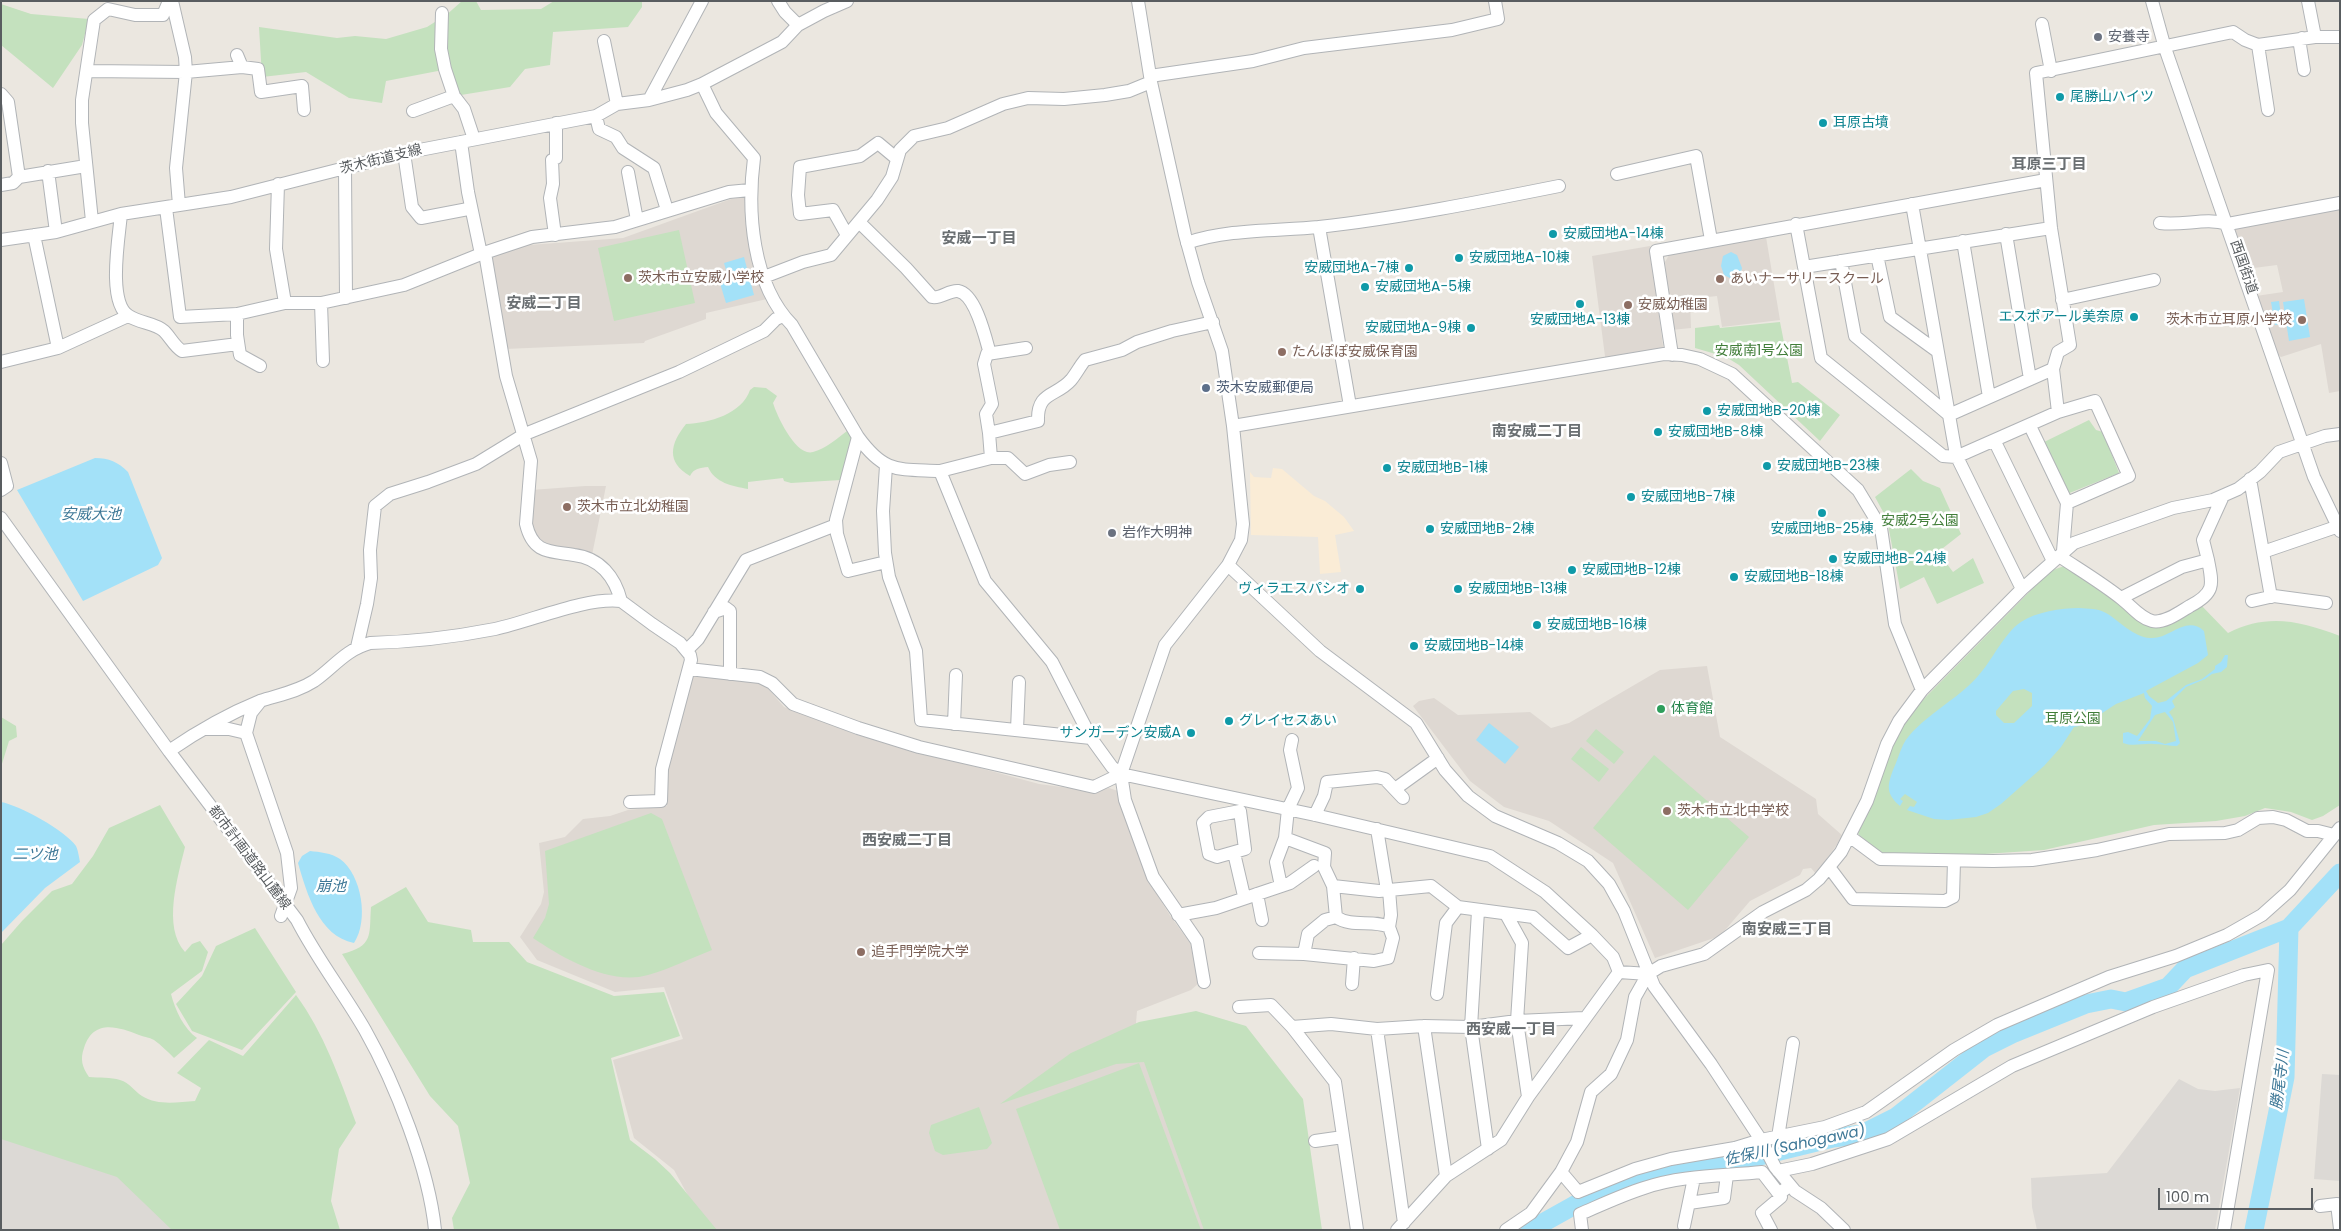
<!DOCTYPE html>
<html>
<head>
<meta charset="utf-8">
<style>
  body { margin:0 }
  #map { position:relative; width:2341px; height:1231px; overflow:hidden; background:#ebe7e0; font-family:Poppins,sans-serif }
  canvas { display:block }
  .frame { position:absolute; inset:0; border:2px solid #595d60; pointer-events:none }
  .scale { position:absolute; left:2158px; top:1188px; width:155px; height:22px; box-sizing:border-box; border:2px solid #595d60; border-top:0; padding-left:6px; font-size:15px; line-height:18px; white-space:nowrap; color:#595d60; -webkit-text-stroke:4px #fff; paint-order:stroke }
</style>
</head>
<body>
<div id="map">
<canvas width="2341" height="1231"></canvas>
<div class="frame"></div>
<div class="scale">100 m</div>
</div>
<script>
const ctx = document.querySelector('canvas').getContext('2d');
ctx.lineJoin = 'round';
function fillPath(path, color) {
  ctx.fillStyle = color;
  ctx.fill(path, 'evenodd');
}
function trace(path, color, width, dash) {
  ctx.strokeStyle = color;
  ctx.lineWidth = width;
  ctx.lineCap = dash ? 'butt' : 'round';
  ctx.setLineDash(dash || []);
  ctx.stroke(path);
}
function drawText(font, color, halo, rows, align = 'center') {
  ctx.font = font + ' Poppins,"Noto Sans JP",sans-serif';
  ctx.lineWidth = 5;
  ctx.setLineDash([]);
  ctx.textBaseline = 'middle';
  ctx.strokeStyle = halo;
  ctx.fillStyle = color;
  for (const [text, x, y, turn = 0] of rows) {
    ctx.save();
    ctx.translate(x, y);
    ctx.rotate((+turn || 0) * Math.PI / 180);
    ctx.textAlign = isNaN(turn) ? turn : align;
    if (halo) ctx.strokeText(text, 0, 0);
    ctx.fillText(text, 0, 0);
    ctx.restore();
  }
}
const commercial = new Path2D(`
  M1273,468L1282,469L1314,496L1325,501L1344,517L1354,531L1335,535L1341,572L1320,574L1318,537L1251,535L1250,472L1254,477L1271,478Z`);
const industrial = new Path2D(`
  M2322,1074L2340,1075V1181L2314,1179Z
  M2179,1079L2198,1089L2215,1091L2240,1088L2215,1230H2037L2032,1207L2031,1178L2107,1173Z
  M77,1126L215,1230H1V1134Z`);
const education = new Path2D(`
  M746,197L767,299L706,313V319L645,341L644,343L505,349L492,258L495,256L529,245L623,238L731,199Z
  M2340,206V391L2329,393L2321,344L2281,357L2277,354L2256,296L2283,292L2277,265L2246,269L2231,227Z
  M1766,237L1780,320L1722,327L1717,296L1690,299L1691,328L1671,330L1665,262L1669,255Z
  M1650,246L1664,354L1606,364L1592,256Z
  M585,486H606L592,555L559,552L532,537L531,490Z
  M1707,666L1720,737L1816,799L1818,814L1843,836L1816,874L1811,868L1803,869L1800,875L1750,901L1720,936L1655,958L1613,863L1549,821L1504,807L1470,781L1413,706L1419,701L1434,698L1458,715L1530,712L1551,728L1569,723L1660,670Z
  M692,672L763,683L784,707L858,735L1039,784L1092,791L1109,788L1118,791L1148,880L1171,917L1190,943L1199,983L1191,990L1137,1011L1136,1023L1223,1230H707L674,1170L634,1138L613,1060L683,1039L664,987L615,992L537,960L520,937L541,904L544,892L539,843L565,837L583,819L610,816L628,810L667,806V772Z`);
const green = new Path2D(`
  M462,1H476L481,10L541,9L554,1H642V7L628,27L553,32L550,65L525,69L510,87L461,95C443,75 446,43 444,17Z
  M1,4L31,14L89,19L82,45L53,88L1,45Z
  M438,20L443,70L386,81L382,103L349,98L306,72L262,77L259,27L337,38L355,36L386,39L427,27Z
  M679,230L695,303L614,321L598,248Z
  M1780,322L1792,383L1798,382L1840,415L1820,441L1739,365L1726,357L1695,348V328L1719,325L1720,328Z
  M754,387L766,388L777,396L773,403C777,416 796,457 813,452C825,449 838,438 847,431L852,439L841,480L791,483L784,481L783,478L748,482V489C732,486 715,483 708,467C700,468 694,468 690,476C666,462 670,444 686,424C709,423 742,414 750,390Z
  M2089,420L2096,430L2103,432L2119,473L2067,494L2040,444Z
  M1911,469L1923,481L1940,488L1961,534L1938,552L1953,572L1973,558L1984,583L1937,604L1924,577L1900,589L1887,519L1875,497Z
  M2067,565L2144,621L2200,604L2228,633C2267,613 2300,621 2340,636V805L2323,816L2312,820L2291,812L2265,808L2245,816L2216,821L2154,825L2044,850L1955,856H1885L1859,835L1858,832L1898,729L1912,711L2050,571Z
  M1,717L16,726L17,737L9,741L1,767Z
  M1596,729L1624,752L1614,764L1586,741Z
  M1581,747L1609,769L1599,782L1571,759Z
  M1654,755L1749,837L1688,910L1593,828Z
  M160,805L185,847C178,876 162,927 185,952L192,944L200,941L208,952L202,971L171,994C175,1010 184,1029 197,1038L174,1058C168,1052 161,1045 154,1040C149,1037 144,1037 139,1035C117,1026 93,1019 84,1048C80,1059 82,1067 89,1077C99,1078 111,1077 120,1080C130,1083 134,1091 142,1096C158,1106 178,1102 195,1101L201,1088L177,1073L209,1040L243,1056L296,995C324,1033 340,1079 356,1123L339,1149L331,1201L340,1230H172L117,1177L1,1139V945L22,921L52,891L72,884L93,856L109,828Z
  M651,813L662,819L712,950C691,958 670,969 648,975C610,986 563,958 533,938L545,918L549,904L545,851Z
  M406,887L428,922L471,930L473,942H509L527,962L614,996L664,992L680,1036L611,1058L630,1140L655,1159L670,1173L717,1230H454L452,1218L470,1183L458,1126L430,1096L342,954C374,946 369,935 371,907Z
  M255,928L296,992L242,1050L192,1031L176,1004L202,976L216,946Z
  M1196,1011L1246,1026L1303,1099L1322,1230H1204L1144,1062L1116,1064L1000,1104L1071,1053L1139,1022Z
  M1139,1063L1201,1230H1060L1016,1109Z
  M979,1107L992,1143L987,1149L943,1155L935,1151L929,1133L931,1125Z`);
const water = new Path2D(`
  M1731,252L1737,255L1742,268L1740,276L1734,280L1724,275L1721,266L1723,256Z
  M744,257L754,295L726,303L719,280L728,277L724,263Z
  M2304,299L2310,337L2289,341L2283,302Z
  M2279,301L2282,324L2275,325L2271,302Z
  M95,458C109,458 118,462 128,472L162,558L158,565L83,601L17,490Z
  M2079,608C2088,609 2098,608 2106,613C2120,621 2133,637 2150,638C2169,640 2186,614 2204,631L2208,655L2198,663L2146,691L2149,696L2158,703L2166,701L2186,685L2202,679L2215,669V666L2221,662L2225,655H2228L2227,667L2221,672L2212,674L2205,679L2186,687L2172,701L2175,707L2169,712L2173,718L2180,743L2177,746C2169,746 2162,744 2154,744C2143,743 2133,747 2123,743V733L2128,732L2137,736L2150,719L2152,706L2145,698L2144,693L2116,704L2084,725L2074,727L2061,747L2044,766L2001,804L1988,813L1976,817L1948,820L1934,819L1907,810L1910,806L1914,807L1917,802L1905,794L1900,799L1903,801L1900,806C1886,794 1887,786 1893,770C1897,762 1899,753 1903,745C1916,720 1959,699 1978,676C1992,661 2004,633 2021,622C2036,612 2061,608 2079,608ZM2024,689L2032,693V706L2014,723H2004L1996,715V711L2013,691ZM2165,712L2173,722L2176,741L2165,744L2156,741H2138L2155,715Z
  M1489,723L1519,747L1505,764L1476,740Z
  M1,802C19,805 66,831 76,846C78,850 79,857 80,862L45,888L1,933Z
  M310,851C320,852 331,853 340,859C362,875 369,921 354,943C319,936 307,894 298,863L302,856Z`);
const river = new Path2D(`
  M1530,1230L1582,1201L1643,1174L1689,1165L1743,1160L1833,1138L1862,1134L1896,1117L1984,1048L2012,1034L2086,1004L2111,999L2126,1002L2168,987L2185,969L2289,928L2340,873
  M2254,1230L2285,1077L2289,928`);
const minor = new Path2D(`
  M172,1L185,57L186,72L176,168L179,205
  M778,1L785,12L798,25
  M1138,1L1151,82L1185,235L1198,282L1222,351L1233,426L1243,524L1241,540L1228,565L1165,645L1121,774L1125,800L1153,877L1197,941L1204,982
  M2152,1L2165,48L2314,477L2340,531
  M2308,1L2315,37
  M442,13L441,49L445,69L454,96L464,109L474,139
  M2042,24L2051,71
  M2302,38L2300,45L2304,70
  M604,41L617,104
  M2258,45L2268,110
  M237,55L242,67
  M87,71L186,72L242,67L258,69L261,92L302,86L304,110
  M1150,76L1253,61L1304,48L1452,30L1498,19L1495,1
  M702,84L782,42L798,25L824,11L847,1
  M1,94L8,102L19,177
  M649,100L687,90L702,84L716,113L754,158C747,212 752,284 792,325L858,437C885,474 898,469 940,471L985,581L1052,662L1091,738L1112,767L1121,774L1315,815L1490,856L1545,892L1592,935L1613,957L1619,972
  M413,111L454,96
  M596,116L599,129L616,137L623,148L654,168L667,210
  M461,142L468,192L481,254
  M404,153L412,207L421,218L468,209
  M345,169L346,298
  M48,171L56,232
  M628,172L637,220
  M1617,174L1696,156L1711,240
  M278,184L276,249L285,303
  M1,185L13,183L19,177L86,166
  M1912,204L1956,455L2022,589
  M166,208L180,317L237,314L285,303H321L404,285L481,254L532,237L615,227L729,192L750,190
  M121,214C119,237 107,303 129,316C139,323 156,323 164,331C171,338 174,346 182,351L238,344
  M92,221L82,123V100L94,20L108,9L135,15H163L169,1
  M860,223L906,268L932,297C941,299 949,290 958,291C976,294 986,340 990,354
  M2160,223C2185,226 2205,217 2228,224L2340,203
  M1796,224L1821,358L1943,456L1956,457L2058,412L2095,401L2129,476L2067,503
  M1319,227L1350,406
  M2006,234L2030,379
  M34,235L58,348
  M555,235L550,198L553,184L552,160L556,158V123
  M847,235L833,210L800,214L798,195L800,167L860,156L878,143L896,158
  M1,240L56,232L121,214L231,197L404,153L596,116L617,104L649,100L702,1
  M1963,241L1989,397
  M1187,243C1226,229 1277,231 1319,227C1399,218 1479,202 1559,186
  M485,253L506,376L531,461L526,524C533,554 550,551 574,555C600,558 615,577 621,601
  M1877,255L1890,317L1937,351
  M1841,261L1855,336L1949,415L2053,369
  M1804,267L2051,228
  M764,277L803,262L831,255L877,200L892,177L900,150L914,136L948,128L1003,104L1028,98L1064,99L1105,95L1129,91L1151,82
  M2062,300L2154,280
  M321,303L323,361
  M237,314V335L240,355L260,366
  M1672,355L1656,251L2046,180
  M1,362L58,348L128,316
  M2058,412L2053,369L2058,352L2070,345L2051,228L2036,73L2233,32L2245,40L2258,45L2315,37H2340
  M1233,426L1664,354L1682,355L1700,359L1732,374L1858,490L1881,528L1895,624L1922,690
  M2030,426L2067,503L2063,551
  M989,433L986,414L992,404L984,364L987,354L1026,348
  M858,437L836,520L837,534L848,571L886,562
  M1995,442L2053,561
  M991,458H1008L1025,474L1049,465L1070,462
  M1,463L7,486L1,490
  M886,466L883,511L885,553L889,577L916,651L921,720L1091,738
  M940,471L991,458L989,433L1038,421C1037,391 1056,397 1071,380C1076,374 1080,366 1085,360L1122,350L1137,342L1172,331L1213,322
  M2250,479L2263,552L2336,527
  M1,518L169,751L297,920C317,959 343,992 365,1030C395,1083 429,1169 435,1230
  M2263,552L2271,597
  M2059,556C2080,570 2102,583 2122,599C2131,606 2140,618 2152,621C2164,624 2180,612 2190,606C2215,593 2213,585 2208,560
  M1228,565L1320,651L1416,723L1445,770L1468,796L1495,816L1558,843L1588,861L1609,884L1624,911L1654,986L1711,1064L1761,1140L1775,1167L1795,1191L1821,1208L1844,1230
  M2121,598L2182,567L2208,560L2203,540L2223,496
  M2252,601L2274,596L2326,603
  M714,612L726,608L730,611V674
  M357,647L367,604L371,578L370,550L375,506L390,494L428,482L476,464L525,434L679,372L764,331L776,319L783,316
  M687,650L698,639L746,560L836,525
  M689,669L760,677L772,683L793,704L858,728L919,747L1094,787L1121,774
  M259,703L251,713L246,733L287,853L291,888L281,916
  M954,724L956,675
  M206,729H229L246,733
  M1017,730L1019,682
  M169,751C198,731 228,714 260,701C278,695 297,692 314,681C334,667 345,650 370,643C411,642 454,637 495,629C532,621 585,597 621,601L652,624L680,643L690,655L691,660L662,769L661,801L630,802
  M1395,789L1438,758
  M1240,811L1245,849L1217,857L1209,854L1203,823L1209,817Z
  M1315,815L1324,796L1327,782L1377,777L1385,779L1403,798
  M1377,829L1387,890
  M1849,836L1880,859L1993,861L2032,860L2097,850L2169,834L2225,833L2238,830L2258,818L2273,817L2286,820L2307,831H2318L2334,835
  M1285,838L1325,853L1324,867L1333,886L1336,917L1325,920L1308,934L1304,954
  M1234,853L1244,896
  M1829,867L1853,899L1945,901L1953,897L1954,861
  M1281,886L1276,862L1285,838L1288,809L1298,788L1290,750L1292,740
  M1333,886L1379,891L1431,886L1458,907L1533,917L1568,948L1592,935
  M1257,894L1262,920
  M1478,911L1471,1027L1488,1149
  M1506,914L1522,943L1517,1021L1528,1097
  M1178,915L1216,908L1290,883L1314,866
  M1389,927L1391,915L1389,890
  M1259,953L1304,954L1374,961L1388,958L1393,938L1389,927C1373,919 1352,928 1336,917
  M1619,972L1648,974
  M1352,984L1354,958
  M1437,994L1446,923L1458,907
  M1239,1007L1271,1005L1292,1027L1335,1082L1357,1230
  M1424,1026L1446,1176
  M1292,1027L1331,1024L1377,1029L1424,1026L1471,1027L1517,1021L1584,1018
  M1377,1029L1404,1223
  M1778,1137L1793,1043
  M1315,1141L1343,1137
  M1778,1171L1812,1164L1888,1139L2012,1066L2153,1007L2244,975L2268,970L2224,1230
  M1561,1172L1577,1142L1591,1092L1611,1074L1627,1040L1635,997L1648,974L1661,966L1704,954L1763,912L1806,890L1819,879L1841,852L1867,801L1887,744L1899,721L1922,690L2022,589L2074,543L2173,508L2213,500L2238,489L2260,472L2279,452L2325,436L2340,434
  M1689,1203L1724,1198L1727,1175
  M2320,1206L2337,1204L2340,1229
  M1684,1226L1694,1178
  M1397,1230L1446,1176L1501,1140L1528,1097L1619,972
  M1506,1230L1531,1213L1561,1172L1578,1192L1635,1169L1671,1159L1735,1148L1761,1140L1825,1127L1866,1112L1954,1050L1997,1025L2109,977L2176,956L2227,935L2262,915L2290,890L2340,828
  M1582,1230L1580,1214C1601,1205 1622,1195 1644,1188C1682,1175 1723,1176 1762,1172L1779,1194L1790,1185
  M1771,1230L1762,1213L1781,1197L1779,1194`);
const markers = [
  [2098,37,5,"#6b7280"],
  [2060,97,5,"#0f9aa8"],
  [1823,123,5,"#0f9aa8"],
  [1553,234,5,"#0f9aa8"],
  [1459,258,5,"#0f9aa8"],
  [1409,268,5,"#0f9aa8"],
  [628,278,5,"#8d6e63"],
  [1720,279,5,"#8d6e63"],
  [1365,287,5,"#0f9aa8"],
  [1580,304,5,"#0f9aa8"],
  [1628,305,5,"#8d6e63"],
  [2134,317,5,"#0f9aa8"],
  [2302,320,5,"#8d6e63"],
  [1471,328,5,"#0f9aa8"],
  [1282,352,5,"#8d6e63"],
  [1206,388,5,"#5c6f8a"],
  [1707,411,5,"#0f9aa8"],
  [1658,432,5,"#0f9aa8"],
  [1767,466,5,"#0f9aa8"],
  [1387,468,5,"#0f9aa8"],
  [1631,497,5,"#0f9aa8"],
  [567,507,5,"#8d6e63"],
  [1822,513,5,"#0f9aa8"],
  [1430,529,5,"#0f9aa8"],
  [1112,533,5,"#6b7280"],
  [1833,559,5,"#0f9aa8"],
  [1572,570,5,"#0f9aa8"],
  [1734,577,5,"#0f9aa8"],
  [1360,589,5,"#0f9aa8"],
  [1458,589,5,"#0f9aa8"],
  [1537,625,5,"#0f9aa8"],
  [1414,646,5,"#0f9aa8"],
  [1661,709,5,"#2e9e5b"],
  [1229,721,5,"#0f9aa8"],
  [1191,733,5,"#0f9aa8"],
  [1667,811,5,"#8d6e63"],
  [861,952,5,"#8d6e63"]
];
const worshipNames = [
  ["安養寺",2108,37],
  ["岩作大明神",1122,533]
];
const cultureNames = [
  ["尾勝山ハイツ",2070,97],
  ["耳原古墳",1833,123],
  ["安威団地A-14棟",1563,234],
  ["安威団地A-10棟",1469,258],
  ["安威団地A-7棟",1399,268,"right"],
  ["安威団地A-5棟",1375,287],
  ["エスポアール美奈原",2124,317,"right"],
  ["安威団地A-13棟",1580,320,"center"],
  ["安威団地A-9棟",1461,328,"right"],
  ["安威団地B-20棟",1717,411],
  ["安威団地B-8棟",1668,432],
  ["安威団地B-23棟",1777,466],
  ["安威団地B-1棟",1397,468],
  ["安威団地B-7棟",1641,497],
  ["安威団地B-2棟",1440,529],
  ["安威団地B-25棟",1822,529,"center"],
  ["安威団地B-24棟",1843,559],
  ["安威団地B-12棟",1582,570],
  ["安威団地B-18棟",1744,577],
  ["ヴィラエスパシオ",1350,589,"right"],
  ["安威団地B-13棟",1468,589],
  ["安威団地B-16棟",1547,625],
  ["安威団地B-14棟",1424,646],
  ["グレイセスあい",1239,721],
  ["サンガーデン安威A",1181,733,"right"]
];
const streetNames = [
  ["茨木街道支線",381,160,-14],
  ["西国街道",2243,267,71],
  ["都市計画道路山麓線",249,858,53]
];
const educationNames = [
  ["茨木市立安威小学校",638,278],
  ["あいナーサリースクール",1730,279],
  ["安威幼稚園",1638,305],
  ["茨木市立耳原小学校",2292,320,"right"],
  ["たんぽぽ安威保育園",1292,352],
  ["茨木市立北幼稚園",577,507],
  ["茨木市立北中学校",1677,811],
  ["追手門学院大学",871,952]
];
const parkNames = [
  ["安威南1号公園",1759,351],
  ["安威2号公園",1920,521],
  ["耳原公園",2073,719]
];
const serviceNames = [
  ["茨木安威郵便局",1216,388]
];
const leisureNames = [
  ["体育館",1671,709]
];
const neighbourhoodNames = [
  ["耳原三丁目",2049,165],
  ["安威一丁目",979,239],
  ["安威二丁目",544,304],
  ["南安威二丁目",1537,432],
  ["西安威二丁目",907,841],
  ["南安威三丁目",1787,930],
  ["西安威一丁目",1511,1030]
];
const waterNames = [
  ["安威大池",91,515],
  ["二ツ池",35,855],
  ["崩池",331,887],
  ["勝尾寺川",2281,1080,-83],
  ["佐保川 (Sahogawa)",1795,1146,-12]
];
fillPath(commercial, '#faecd6');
fillPath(industrial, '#dcd9d5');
fillPath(education, '#ded8d2');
fillPath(green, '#c4e1be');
fillPath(water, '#a3e1f8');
trace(river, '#a3e1f8', 19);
trace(minor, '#b1b4b7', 14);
trace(minor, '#fff', 12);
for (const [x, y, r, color] of markers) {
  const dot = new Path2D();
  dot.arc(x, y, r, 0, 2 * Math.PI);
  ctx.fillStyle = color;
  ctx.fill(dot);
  trace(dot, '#fff', 2);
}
drawText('14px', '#5b616d', '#fff', worshipNames, 'left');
drawText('14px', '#0d838f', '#fff', cultureNames, 'left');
drawText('14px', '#595d60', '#fff', streetNames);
drawText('14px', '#785e54', '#fff', educationNames, 'left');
drawText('14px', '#427e3a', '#fff', parkNames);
drawText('14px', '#4e5e75', '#fff', serviceNames, 'left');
drawText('14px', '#27864d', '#fff', leisureNames, 'left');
drawText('bold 15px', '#6a6f72', '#fff', neighbourhoodNames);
drawText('italic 15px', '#3e7897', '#fff', waterNames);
</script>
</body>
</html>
